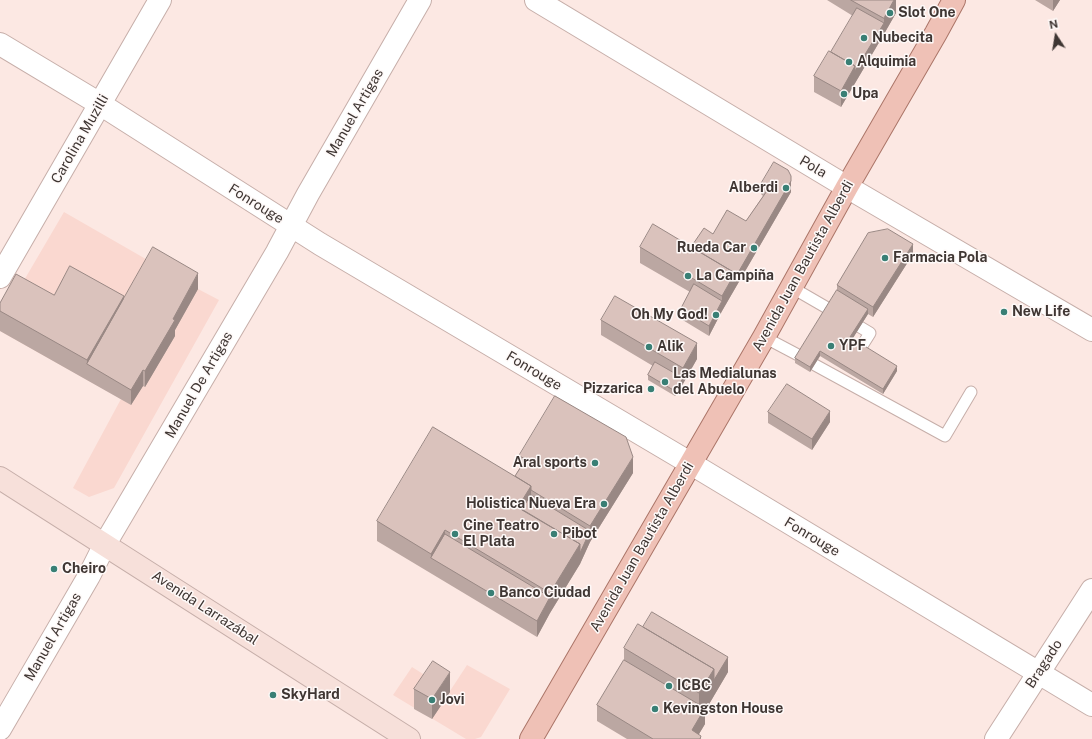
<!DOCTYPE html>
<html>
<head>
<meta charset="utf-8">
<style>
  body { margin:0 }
  #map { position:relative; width:1092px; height:739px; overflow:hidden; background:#fce8e3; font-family:"Public Sans",sans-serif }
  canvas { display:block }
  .north { position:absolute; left:1036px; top:16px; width:40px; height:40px; -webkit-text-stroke:3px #fef9f8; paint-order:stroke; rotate:348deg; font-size:11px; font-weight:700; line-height:16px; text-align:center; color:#3f3633 }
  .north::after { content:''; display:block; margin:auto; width:14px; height:18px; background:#3f3633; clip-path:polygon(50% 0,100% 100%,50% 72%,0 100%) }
</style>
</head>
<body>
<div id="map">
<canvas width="1092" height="739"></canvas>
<div class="north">N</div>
</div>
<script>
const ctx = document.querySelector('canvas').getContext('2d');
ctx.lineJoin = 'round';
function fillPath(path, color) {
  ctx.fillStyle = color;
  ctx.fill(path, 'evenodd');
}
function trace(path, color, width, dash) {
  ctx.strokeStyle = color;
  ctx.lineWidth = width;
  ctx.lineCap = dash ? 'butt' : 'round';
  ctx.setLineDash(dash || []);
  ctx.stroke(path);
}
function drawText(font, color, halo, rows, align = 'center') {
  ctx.font = font + ' "Public Sans",sans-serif';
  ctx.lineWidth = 3;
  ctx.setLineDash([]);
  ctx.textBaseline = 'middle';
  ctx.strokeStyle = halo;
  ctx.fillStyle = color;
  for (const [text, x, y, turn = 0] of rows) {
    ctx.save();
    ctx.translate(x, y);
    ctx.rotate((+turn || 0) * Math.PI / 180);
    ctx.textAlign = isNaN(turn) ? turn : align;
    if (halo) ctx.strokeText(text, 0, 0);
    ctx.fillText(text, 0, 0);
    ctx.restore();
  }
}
const built = new Path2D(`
  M64,212L198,289L219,300L114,488L89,497L73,488L121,399L0,331L16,294Z
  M467,665L510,689L481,737L475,739H466L393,695L412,667L450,691Z`);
const lane = new Path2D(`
  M791,287L829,309
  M860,327L870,333L860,349
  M764,337L800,356
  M815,365L945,436L971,392`);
const street = new Path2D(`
  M536,0L847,187L1092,330
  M0,44L100,104L320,244L690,463L1092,705
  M0,277L160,0
  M0,729L89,576L105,544L277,252L308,194L420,0
  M996,739L1092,590`);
const secondary = new Path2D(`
  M0,478L409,739`);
const primary = new Path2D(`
  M531,739L764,337L847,187L936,33L954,0`);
const wall = new Path2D(`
  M827,0H896V13L884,34L841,107L814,92V76L831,52L853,16Z
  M1035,0H1060L1053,11Z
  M761,184L791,186V192L722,311L709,336L681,319V309L690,292L640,263V247H691L713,234L746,221L763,196L761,194Z
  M913,254L873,317L868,314L852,339L897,371L883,394L820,356L810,372L795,363V358L837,290V285Z
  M198,289L175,330V336L145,387L143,386L131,405L0,331V303L124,299Z
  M601,320L697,359L675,396L648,380V375L653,366L601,335Z
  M768,412L830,422L812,450L768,423Z
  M519,456L633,473L590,542L580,564L550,613L537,637L377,541V521L515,476L519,469Z
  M624,648L728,672L705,711V724L699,734L701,739H627L597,721V705L624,660Z
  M414,689L450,692L432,719L414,709Z`);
const shadedWall = new Path2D(`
  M894,0H896V13L884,34L841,107V91L855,66L884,23V18Z
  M1053,0H1060L1053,11Z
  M791,176V192L722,311L709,336V326L722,301V296Z
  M913,244V254L873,317V307Z
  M198,273V289L175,330V336L145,387V371Z
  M124,296V316L87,364V380V360Z
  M868,309V314L850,343V337Z
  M697,343V359L683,384V368Z
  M820,351V356L810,372V367Z
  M897,366V371L883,394V389Z
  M143,370V386L131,405V390Z
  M683,378V384L675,396V391Z
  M830,411V422L812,450V439Z
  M633,457V473L590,542L580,564L550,613L537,637V621L550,597V593L580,544L590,531V526Z
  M531,486V506L523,519L518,507Z
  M445,530V550L431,558V554Z
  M728,657V672L705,711V724L696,739L692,730L699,718V693L714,669Z
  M450,672V692L432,719V699Z`);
const building = new Path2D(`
  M851,0H894L884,18Z
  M857,8L884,23L855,71V66L831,52Z
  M829,51L855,66L841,91L814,76Z
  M774,162L788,170L791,176V181L735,278V273L691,247L704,228L713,234L727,210L746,221L769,188L761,184Z
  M653,224L735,273L722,296L640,247Z
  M888,229L913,244L873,307L837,285L868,233Z
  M153,247L198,273L173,319L175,320L145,371L143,370L131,390L87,364Z
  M70,266L124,296L87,360L0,311V303L16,274L54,295Z
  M694,284L722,301L709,326L681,309Z
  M837,290L868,309L850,337L897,366L883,389L820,351L810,367L795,358Z
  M615,296L697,343L683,368L601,320Z
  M655,362L683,378L675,391L648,375Z
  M787,384L830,411L812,439L768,412Z
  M555,396L626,437L633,457L590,526L531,490V486L515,476L526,459L519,456Z
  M433,427L531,486L518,507L580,544L550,593L445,530L431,554L377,521Z
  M531,495L590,531L580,553V544L522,510Z
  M445,534L550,597L537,621L431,558Z
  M652,612L728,657L714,680V669L643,627Z
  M638,624L714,669L699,693L624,648Z
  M624,660L705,708L692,730L701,736L700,739H653L597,705Z
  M433,661L450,672L432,699L414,689Z`);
const markers = [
  [890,13,4,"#397f75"],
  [864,38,4,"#397f75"],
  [849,62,4,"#397f75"],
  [844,94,4,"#397f75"],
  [786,188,4,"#397f75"],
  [754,248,4,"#397f75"],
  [885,258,4,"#397f75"],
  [688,276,4,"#397f75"],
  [1004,312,4,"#397f75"],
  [716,315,4,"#397f75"],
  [831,346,4,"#397f75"],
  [649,347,4,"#397f75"],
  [665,382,4,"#397f75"],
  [651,389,4,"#397f75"],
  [595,463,4,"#397f75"],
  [604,504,4,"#397f75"],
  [455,534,4,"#397f75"],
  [554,534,4,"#397f75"],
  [54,569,4,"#397f75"],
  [491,593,4,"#397f75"],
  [669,686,4,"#397f75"],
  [273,695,4,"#397f75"],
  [432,700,4,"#397f75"],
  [655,709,4,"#397f75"]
];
const poiNames = [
  ["Slot One",898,13],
  ["Nubecita",872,38],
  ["Alquimia",857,62],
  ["Upa",852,94],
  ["Alberdi",778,188,"right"],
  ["Rueda Car",746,248,"right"],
  ["Farmacia Pola",893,258],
  ["La Campiña",696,276],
  ["New Life",1012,312],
  ["Oh My God!",708,315,"right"],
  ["YPF",839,346],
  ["Alik",657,347],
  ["Las Medialunas",673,374],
  ["del Abuelo",673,390],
  ["Pizzarica",643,389,"right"],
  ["Aral sports",587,463,"right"],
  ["Holistica Nueva Era",596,504,"right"],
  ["Cine Teatro",463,526],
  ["El Plata",463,542],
  ["Pibot",562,534],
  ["Cheiro",62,569],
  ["Banco Ciudad",499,593],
  ["ICBC",677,686],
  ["SkyHard",281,695],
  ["Jovi",440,700],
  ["Kevingston House",663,709]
];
const streetNames = [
  ["Manuel Artigas",355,113,-60],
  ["Carolina Muzilli",80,139,-60],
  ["Pola",813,167,31],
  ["Fonrouge",256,204,32],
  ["Avenida Juan Bautista Alberdi",803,266,-61],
  ["Fonrouge",534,371,31],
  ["Manuel De Artigas",199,385,-60],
  ["Fonrouge",812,537,31],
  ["Avenida Juan Bautista Alberdi",642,547,-60],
  ["Avenida Larrazábal",205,608,33],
  ["Manuel Artigas",53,637,-60],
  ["Bragado",1044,664,-57]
];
fillPath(built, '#fad8d0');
trace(lane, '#c6aea9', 13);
trace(street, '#c6aea9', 24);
trace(secondary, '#c6aea9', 24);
trace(primary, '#ab7568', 24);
trace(lane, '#fff', 11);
trace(street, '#fff', 22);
trace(secondary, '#f7e0da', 22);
trace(primary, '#efc1b6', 22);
fillPath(wall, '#bba7a2');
fillPath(shadedWall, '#998884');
fillPath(building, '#dac2bc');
trace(building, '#998884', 1);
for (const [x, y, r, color] of markers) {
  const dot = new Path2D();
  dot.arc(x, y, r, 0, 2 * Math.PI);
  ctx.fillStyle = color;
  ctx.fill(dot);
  trace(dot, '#fef9f8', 1.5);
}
drawText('bold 14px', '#3f3633', '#fef9f8', poiNames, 'left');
drawText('14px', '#3f3633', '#fef9f8', streetNames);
</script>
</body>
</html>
